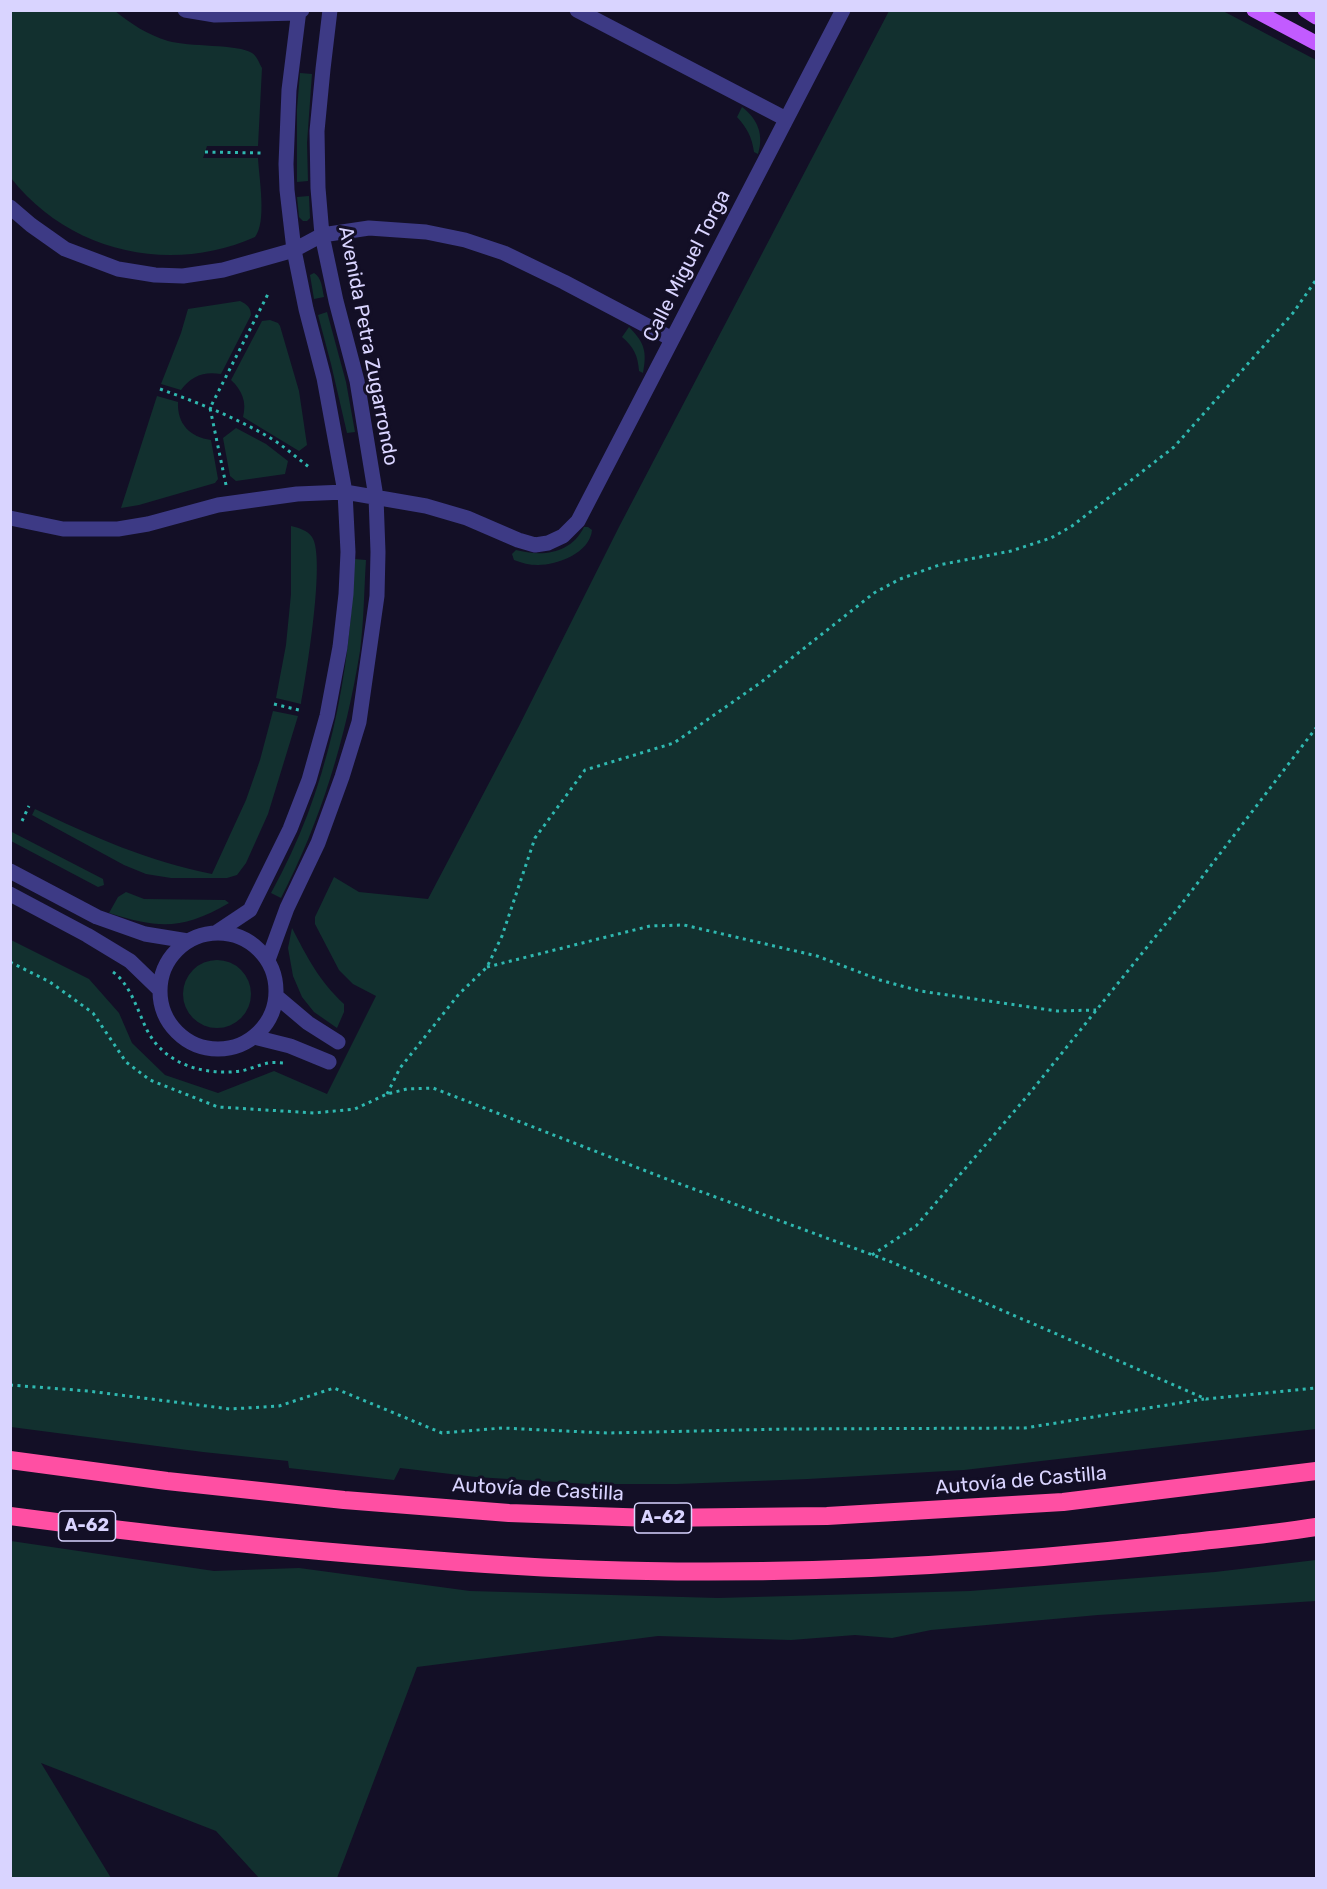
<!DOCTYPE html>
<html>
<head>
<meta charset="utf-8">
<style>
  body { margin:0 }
  #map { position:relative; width:1327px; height:1889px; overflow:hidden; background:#130f26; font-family:Rubik,sans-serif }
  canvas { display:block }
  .frame { position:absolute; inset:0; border:12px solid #d9d4ff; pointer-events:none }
</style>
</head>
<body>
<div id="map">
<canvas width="1327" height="1889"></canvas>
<div class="frame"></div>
</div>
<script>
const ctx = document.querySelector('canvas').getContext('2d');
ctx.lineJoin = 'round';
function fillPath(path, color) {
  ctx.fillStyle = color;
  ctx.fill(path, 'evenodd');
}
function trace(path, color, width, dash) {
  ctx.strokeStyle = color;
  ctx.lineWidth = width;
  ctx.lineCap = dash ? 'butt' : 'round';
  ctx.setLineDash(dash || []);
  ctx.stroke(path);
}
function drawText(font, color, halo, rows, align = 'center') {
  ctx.font = font + ' Rubik,sans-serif';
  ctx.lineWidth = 6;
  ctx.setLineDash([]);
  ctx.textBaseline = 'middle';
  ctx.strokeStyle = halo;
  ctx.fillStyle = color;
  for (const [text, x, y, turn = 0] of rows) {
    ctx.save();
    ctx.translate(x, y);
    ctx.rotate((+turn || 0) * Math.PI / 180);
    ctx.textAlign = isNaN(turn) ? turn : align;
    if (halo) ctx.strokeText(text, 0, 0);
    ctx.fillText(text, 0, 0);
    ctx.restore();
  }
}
const green = new Path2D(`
  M11,10L115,11C131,24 148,35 168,41C188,47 239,44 252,53C257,56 259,63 262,68L258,146H207L203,158H258C259,178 267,222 255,237C170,275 69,252 11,178Z
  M889,11H1223L1316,60V1429L964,1470L808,1479L677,1484H589L476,1477L400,1468L394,1480L289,1468L288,1461L203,1452L11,1427V940L89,979L119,1013L132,1043L165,1075L218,1093L274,1071L327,1094L376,996L353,984L339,970L315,924V917L334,877L359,892L428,899L518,728L620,525Z
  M300,73L312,74L307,143L308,181L297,182V109Z
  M742,107C758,119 764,135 758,154L754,152C752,137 747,128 737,117Z
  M309,196L310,218L307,221H303L299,217L297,197Z
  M314,273C322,278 322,288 324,297L314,299L310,275Z
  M240,301C247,304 251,308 251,315L221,374C204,371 191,376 181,390L161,384L181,333L188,309Z
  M327,312L346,382L355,432L347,433L331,364L318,315Z
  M270,320L278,323L280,326L299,391L307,445L299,451L243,417C247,402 242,390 231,380L262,321Z
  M629,327C645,343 647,352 643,373L639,371C638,356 634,347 622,337Z
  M157,396L178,402C177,424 190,437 211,440L218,479L215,483L139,505L121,508Z
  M236,428L266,444L288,461L285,474L236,481L230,476L223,438Z
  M291,526C299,528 307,530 312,537C326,557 306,676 301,704L276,698L286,645L291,594Z
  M584,527H588L592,530C590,553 557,565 538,565C529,565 522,563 514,560L512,554L516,550C542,557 571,554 584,527Z
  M354,559L366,560C364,590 364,621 360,651C346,738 321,821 281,898L271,893C328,792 351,674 354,559Z
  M273,711L298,716L268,814L246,863L237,875L227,878H171L146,874L124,865L32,815L35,809C91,836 150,862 212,874L246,800L260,760Z
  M10,831L103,879L104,885L98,887L11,841Z
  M126,892L144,899L225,900L229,903C182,930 160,929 109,913L118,897Z
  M292,928C307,957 319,981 344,1004V1012L337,1028L314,1012L302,997L293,976L288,948Z
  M183 994a34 34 0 1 1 68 0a34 34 0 1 1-68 0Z
  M11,1541L214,1571L299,1568L470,1591L718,1598L970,1591L1215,1572L1316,1560V1601L1098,1615L931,1630L892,1638L855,1635L791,1640L658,1636L417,1667L337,1878H259L216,1831L41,1763L111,1878H11Z`);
const path = new Path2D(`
  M205,152L262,153
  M160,389C199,403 237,418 272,439C285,447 297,458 309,467
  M226,485L210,408L269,292
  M274,704L303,711
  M22,821L29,806
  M10,962L50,982L93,1013L126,1062L150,1080L218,1107L314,1113L355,1109L387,1094L407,1089L433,1088L664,1178L889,1261L1206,1399L1316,1388
  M487,967L650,926L684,925L817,956L880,980L920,991L1057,1011L1096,1010
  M113,972C130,984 137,1009 146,1028C163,1064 203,1076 241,1071C250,1069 259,1065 268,1063C274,1062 280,1063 286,1063
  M387,1094L400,1068L459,994L487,967L502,936L535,838L585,770L674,743L760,683L874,593L900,579L939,565L1011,551L1051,538L1072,526L1174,447L1293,313L1316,280
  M872,1255L916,1226L1029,1094L1180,906L1316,728
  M10,1385L88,1391L230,1409L279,1406L334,1388L442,1433L502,1428L607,1433L785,1429L1025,1428L1204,1399`);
const minor = new Path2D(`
  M185,10L215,15L298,13L302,10
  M577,10L786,119
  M10,207L31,225L65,249L118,269L155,275L183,276L223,270L294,250L322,235L369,228L426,232L465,240L504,253L564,282L672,339
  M10,518L63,529H118L148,524L218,505L297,494L345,492L426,506L467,518L518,540L535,545L548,543L563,536L578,521L843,10
  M10,871L97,917L145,934L188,941
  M10,894L87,935L130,961L160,990
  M217,932L250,910L290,829L309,780L327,716L340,647L346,594L348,552L345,492L324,378L306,309L294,250L287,190L286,164L289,90L299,10
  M160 991a58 58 0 1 1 116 0a58 58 0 1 1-116 0Z
  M268,960L287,908L318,843L342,777L359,722L377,596L378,552L376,497L357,381L336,301L322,235L318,188L317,131L323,69L330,10
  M276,996L308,1023L338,1042
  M254,1037L290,1046L329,1062`);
const major = new Path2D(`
  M1254,10L1316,43
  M1305,10L1316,17`);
const highway = new Path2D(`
  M10,1460L167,1481L344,1500L509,1513L651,1518L827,1516L1063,1502L1316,1471
  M10,1516C146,1534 281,1549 417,1559C493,1565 570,1570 647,1571C820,1574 994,1564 1166,1545C1216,1539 1267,1535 1316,1527`);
const shields = [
  [663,1518,57],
  [87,1526,57]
];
const shieldNames = [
  ["A-62",663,1518],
  ["A-62",87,1526]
];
const streetNames = [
  ["Calle Miguel Torga",687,266,-63],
  ["Avenida Petra Zugarrondo",368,346,79],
  ["Autovía de Castilla",1021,1481,-5],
  ["Autovía de Castilla",538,1490,3]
];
fillPath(green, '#12302f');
trace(path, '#2fb8b0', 3, [3, 4.5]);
trace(minor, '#3d3a85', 15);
trace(major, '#c25bff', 15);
trace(highway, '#ff4fa3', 18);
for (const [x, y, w] of shields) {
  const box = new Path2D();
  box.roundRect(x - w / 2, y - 15, w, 30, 4.5);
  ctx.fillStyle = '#130f26';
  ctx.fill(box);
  trace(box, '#d9d4ff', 1.5);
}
drawText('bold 18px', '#d9d4ff', null, shieldNames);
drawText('20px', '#d9d4ff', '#130f26', streetNames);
</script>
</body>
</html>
